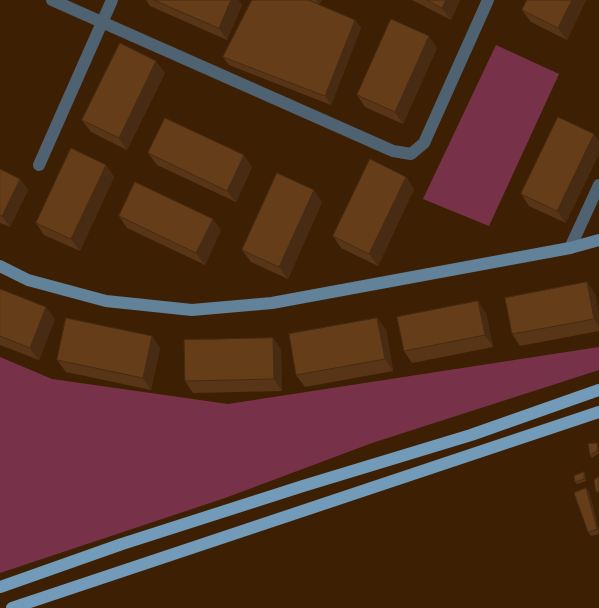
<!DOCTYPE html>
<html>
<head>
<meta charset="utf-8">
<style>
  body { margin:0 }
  canvas { display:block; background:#3d2004 }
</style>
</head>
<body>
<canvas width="599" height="608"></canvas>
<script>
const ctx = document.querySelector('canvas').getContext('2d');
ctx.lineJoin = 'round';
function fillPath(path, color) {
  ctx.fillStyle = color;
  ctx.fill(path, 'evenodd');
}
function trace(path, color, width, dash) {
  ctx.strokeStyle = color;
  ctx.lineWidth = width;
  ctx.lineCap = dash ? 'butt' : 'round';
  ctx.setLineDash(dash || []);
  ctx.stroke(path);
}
const green = new Path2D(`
  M496,45L559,74L489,226L423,199Z
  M599,347V370L372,443L225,498L0,573V357L52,379L228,404Z`);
const street = new Path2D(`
  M52,0L393,151L411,154L424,143L488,0
  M39,165L112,0
  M570,248L599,185`);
const secondary = new Path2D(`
  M0,266L28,280L106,301L192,310L272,303L570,248L599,240`);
const primary = new Path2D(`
  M0,587L122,544L303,486L471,435L599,390
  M12,608L599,412`);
const wall = new Path2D(`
  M146,0H238L242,5L227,40L150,6Z
  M309,0H322L319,5Z
  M412,0H460L451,20Z
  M527,0H586L567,40L531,22L522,10Z
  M355,20L361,28L331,105L229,65L223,57Z
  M437,48L403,124L365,107L357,95Z
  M165,73L127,150L91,132L82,120Z
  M558,117L566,223L529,206L521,194Z
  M148,153L252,167L236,202L157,165Z
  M106,165L114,177L80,251L44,235L36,223Z
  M0,169L20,179L28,190L10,227L0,223Z
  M406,177L414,189L378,266L341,248L333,236Z
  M322,202L288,279L251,262L242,250Z
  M119,216L221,230L205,265L127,228Z
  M587,282L595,294L599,315V331L520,346L512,334Z
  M0,289L55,319L39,360L0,345Z
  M486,313L493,347L412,363L404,351Z
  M386,329L393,371L305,387L296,375Z
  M152,336L160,348L151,390L66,372L57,360Z
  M273,338L281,350L282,391L193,393L185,381Z
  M597,443L598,446L599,453L592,458L590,455Z
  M584,472L585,474L586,481L577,484L575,482Z
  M586,488L589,492L599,529V534L591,536L588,532Z`);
const shadedWall = new Path2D(`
  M231,0H238L242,5L227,40L219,28Z
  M316,0H322L319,5Z
  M446,0H460L451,20L442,8Z
  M572,0H586L567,40L558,28Z
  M355,20L361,28L331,105L325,96Z
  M429,36L437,48L403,124L395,112Z
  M156,61L165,73L127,150L119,138Z
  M594,134L599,141V154L566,223L557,211Z
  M244,155L252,167L236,202L227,191Z
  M106,165L114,177L80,251L71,239Z
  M406,177L414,189L378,266L369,254Z
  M20,179L28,190L10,227L2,216Z
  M314,190L322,202L288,279L279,267Z
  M213,219L221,230L205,265L196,253Z
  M587,282L595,294L599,315V327L594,319Z
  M478,301L486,313L493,347L485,335Z
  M46,307L55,319L39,360L30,348Z
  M377,318L386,329L393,371L385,359Z
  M152,336L160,348L151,390L143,378Z
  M273,338L281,350L282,391L274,379Z
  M584,472L585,474L586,481L584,479Z
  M586,488L589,492L599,529V532L597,529Z`);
const building = new Path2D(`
  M154,0H231L219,28Z
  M252,0H308L355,20L325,96L223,57Z
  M427,0H446L442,8Z
  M527,0H572L558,28L522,10Z
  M391,19L429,36L395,112L357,95Z
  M120,43L156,61L119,138L82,120Z
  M558,117L594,134L557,211L521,194Z
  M165,118L244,155L227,191L148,153Z
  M71,148L106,165L71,239L36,223Z
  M370,159L406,177L369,254L333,236Z
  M0,169L20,179L2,216L0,215Z
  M277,173L314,190L279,267L242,250Z
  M135,182L213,219L196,253L119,216Z
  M587,282L594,319L512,334L505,298Z
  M0,289L46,307L30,348L0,336Z
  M478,301L485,335L404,351L397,317Z
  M66,318L152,336L143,378L57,360Z
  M377,318L385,359L296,375L289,334Z
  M273,338L274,379L185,381L184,340Z
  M597,443L598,450L590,455L588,444Z
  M584,472V479L575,482L574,476Z
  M599,477V492H596L594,480Z
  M586,488L597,529L588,532L574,493Z`);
fillPath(green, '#773249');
trace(street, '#4e6271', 12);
trace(secondary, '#628299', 12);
trace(primary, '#729bb9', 12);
fillPath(wall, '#573516');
fillPath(shadedWall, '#472b12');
fillPath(building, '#653e19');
trace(building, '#472b12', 1);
</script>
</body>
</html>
